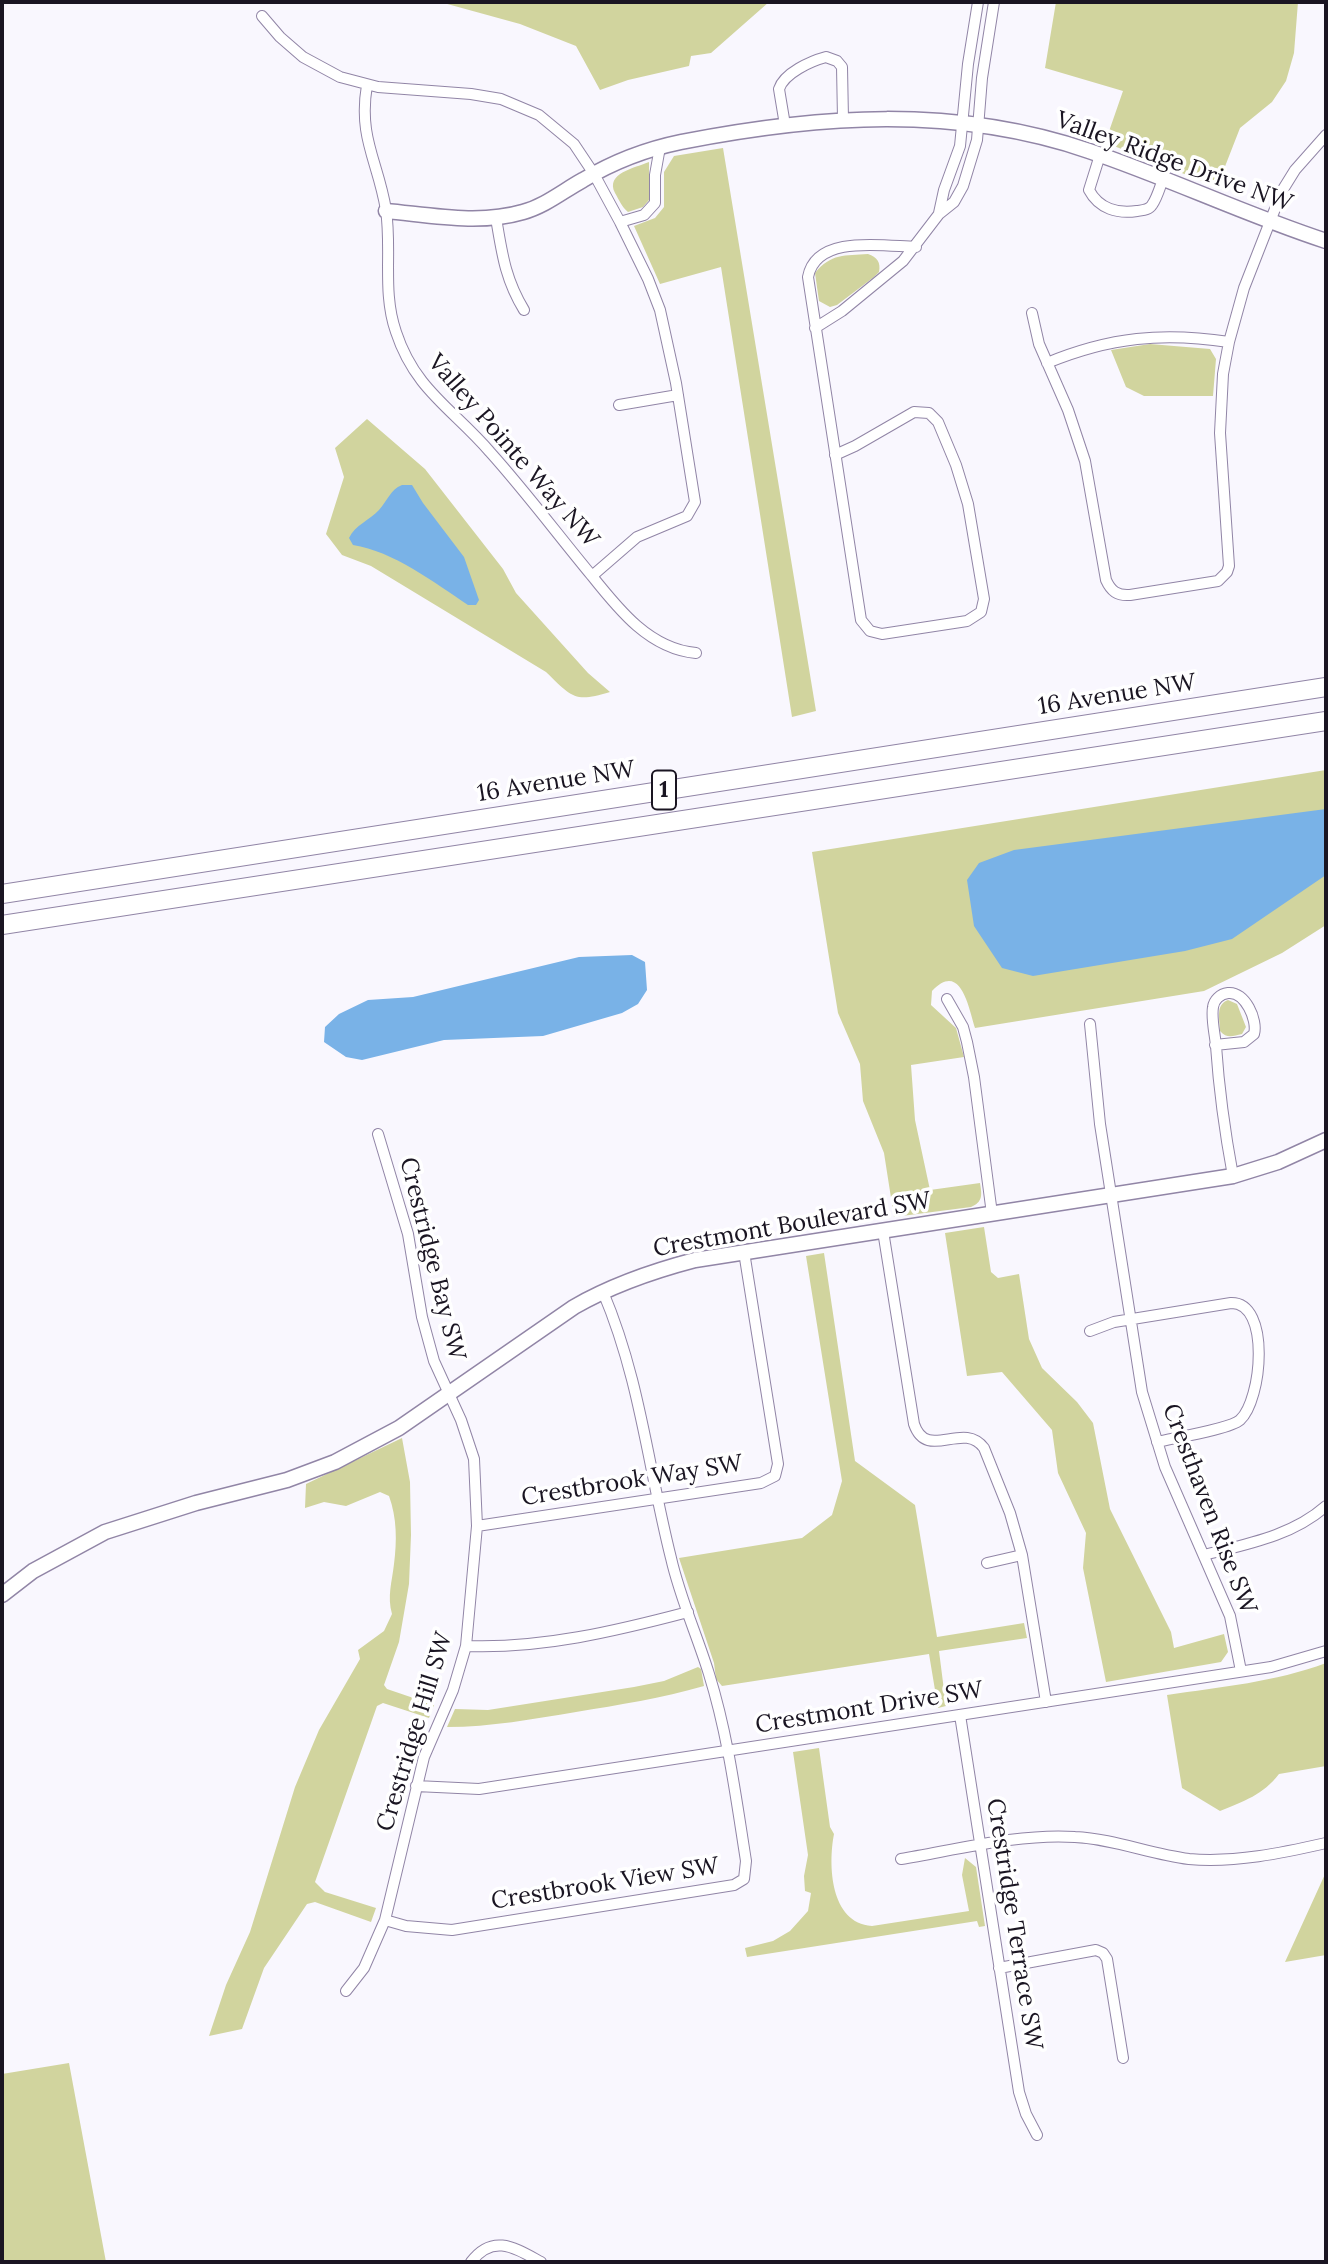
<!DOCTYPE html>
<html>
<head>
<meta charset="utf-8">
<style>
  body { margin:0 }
  #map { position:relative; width:1328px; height:2264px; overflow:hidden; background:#f9f7fe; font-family:Lora,serif }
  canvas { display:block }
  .frame { position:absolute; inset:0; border:4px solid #1a1522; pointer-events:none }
</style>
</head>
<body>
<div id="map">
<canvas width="1328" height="2264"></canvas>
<div class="frame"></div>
</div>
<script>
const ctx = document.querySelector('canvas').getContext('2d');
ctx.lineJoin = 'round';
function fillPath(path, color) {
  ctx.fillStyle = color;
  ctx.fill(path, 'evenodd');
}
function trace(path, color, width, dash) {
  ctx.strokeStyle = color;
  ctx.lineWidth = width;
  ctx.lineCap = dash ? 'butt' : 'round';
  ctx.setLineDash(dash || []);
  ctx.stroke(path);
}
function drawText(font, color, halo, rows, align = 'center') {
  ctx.font = font + ' Lora,serif';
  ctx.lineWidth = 7;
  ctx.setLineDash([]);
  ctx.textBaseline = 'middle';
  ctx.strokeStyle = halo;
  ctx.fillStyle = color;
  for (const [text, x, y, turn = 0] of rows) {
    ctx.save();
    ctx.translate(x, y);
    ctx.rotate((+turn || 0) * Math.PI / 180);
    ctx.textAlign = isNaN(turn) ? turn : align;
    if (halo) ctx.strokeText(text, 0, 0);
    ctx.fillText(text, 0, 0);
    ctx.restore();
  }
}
const green = new Path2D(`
  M440,2H769L711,53L691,56L689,66L628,80L600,90L576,46L520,24Z
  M1056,2H1298L1294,53L1286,81L1272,102L1240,128L1217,187L1109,144L1106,140L1123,91L1045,68Z
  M723,148L816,711L792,717L721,267L660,284L634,226L655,218L664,207V172L674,156Z
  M649,162V200L643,207L628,212C622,207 619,200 615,193C605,173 635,168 649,162Z
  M868,254C877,257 881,262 879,272L874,277L837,305L830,307L819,301L815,273C831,253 845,256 868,254Z
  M1150,344L1210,349L1216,359L1213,396H1144L1126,387L1111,350Z
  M367,419L425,469L503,569L516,593L588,673L610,692C574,703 572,697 546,672L371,566L342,555L326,534L344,477L335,448Z
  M1326,770V925L1282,953L1204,991L975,1028C969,1009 961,960 932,991L931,1005L956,1028L964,1057L911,1065L915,1120L930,1190L980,1183C982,1195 983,1202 971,1207L894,1217L884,1153L863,1101L860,1064L838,1013L812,852Z
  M1228,1000L1237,1004L1246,1027L1242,1034C1233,1036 1227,1039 1220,1031C1220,1019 1215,1005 1228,1000Z
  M984,1227L991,1272L998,1278L1019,1274L1029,1339L1042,1368L1077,1402L1093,1423L1110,1509L1171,1632L1174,1648L1224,1634L1228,1652L1221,1662L1106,1682L1083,1568L1086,1533L1058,1473L1052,1430L1002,1372L967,1376L945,1233Z
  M824,1253L855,1461L915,1505L937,1637L1024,1623L1027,1638L939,1651L946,1706L938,1708L929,1654L722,1686L716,1679L714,1663L679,1558L802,1538L832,1515L842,1481L806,1256Z
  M402,1438L410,1482L411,1535L409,1584L399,1642L384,1685L387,1689L434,1705L429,1718L383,1703L377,1706L315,1882L325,1892L376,1908L371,1922L315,1902L307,1904L264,1968L242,2029L209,2036L226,1985L250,1932L295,1787L319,1730L360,1659L358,1650L384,1631L392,1614C387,1596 392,1582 394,1564C397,1541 397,1518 389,1496L380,1492L346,1506L324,1502L305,1508L306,1484Z
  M1326,1663V1766L1279,1774C1263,1795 1244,1801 1220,1811L1182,1788L1167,1695C1221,1687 1275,1682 1326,1663Z
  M698,1667L701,1669L704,1686C662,1698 619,1705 576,1712C533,1719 491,1727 447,1727L455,1709L488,1710L634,1687L664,1681Z
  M819,1748L830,1827L834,1834C828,1865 830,1923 872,1926L969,1911L962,1875L965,1858L976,1867L985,1926L979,1927L977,1921L747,1957L745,1948L773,1941L790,1931L808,1911L811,1893L805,1891L804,1876L808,1855L793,1752Z
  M1326,1872V1955L1285,1962Z
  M69,2063L106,2262H2V2074Z`);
const water = new Path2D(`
  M402,485H412L423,503L464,557L479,600L476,605H468C435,583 393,551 353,545L349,538C355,525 370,520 379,510C388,500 390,490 402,485Z
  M1326,809V875L1232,939L1185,951L1033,976L1002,968L974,926L967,880L979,863L1014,850Z
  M632,955L645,962L647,990L638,1004L622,1013L543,1036L444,1040L362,1060L346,1057L324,1042L325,1027L339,1014L368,1000L413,997L579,957Z`);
const street = new Path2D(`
  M262,16L280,37L303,57L340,77L378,87L471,94L501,99L539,115L574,144L594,174L620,222L648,279L660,310L676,383L695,502L687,516L637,537L592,576C558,535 526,492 490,452C453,409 415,390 396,332C382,292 392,251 386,210C378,161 358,138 367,85
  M785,125L779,89C784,73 811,61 826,57L837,61L842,67L843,119
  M1100,155L1089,190C1099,209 1118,214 1137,211C1143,210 1149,210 1152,205C1157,198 1160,187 1163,179
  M939,213L944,190L960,146L968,64L978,2
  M496,218C502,253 505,279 524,310
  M620,222L644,215L655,203V175L660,147
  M1032,313L1039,344L1068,410L1085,461L1106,580C1111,591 1117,596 1130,595L1218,581L1227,572L1229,566L1220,433L1223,374L1229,342L1244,288L1282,191L1295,170L1326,135
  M815,328L842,311L903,261L939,214L954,202L963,186L977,140L982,78L994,2
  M1047,363C1110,337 1163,332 1229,342
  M619,405L678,395
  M835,455L855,446L914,412L929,413L938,422L956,465L968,504L984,599L981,612L967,621L882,634L870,631L861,620L808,277C816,234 883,246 916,247
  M592,576C619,610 650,649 696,653
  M947,999L963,1027L967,1042L974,1077L992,1214
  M1090,1024L1100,1124L1142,1392L1165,1467L1230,1616L1241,1671
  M1215,1045L1244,1042L1254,1034C1258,1020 1245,991 1228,993C1220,994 1214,1000 1213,1007C1211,1019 1215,1034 1216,1046C1219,1090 1225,1133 1233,1176
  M883,1231L914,1424C927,1462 963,1420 984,1448L1010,1513L1022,1555L1046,1702
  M1090,1331L1114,1322L1231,1303C1271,1302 1262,1400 1240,1420C1230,1429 1173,1438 1157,1442
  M477,1526L761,1483L775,1476L778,1464L744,1252
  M1204,1555C1247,1544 1292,1536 1326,1506
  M987,1563L1022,1555
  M466,1646C541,1649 616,1631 688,1612
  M960,1715L1019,2092L1026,2114L1037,2135
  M416,1786L479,1789L1271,1667L1326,1651
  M901,1859C955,1850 1021,1833 1075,1837C1114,1839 1150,1854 1189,1859C1235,1863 1282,1853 1326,1843
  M385,1920L406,1926L452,1930L734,1885L744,1879L746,1861C736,1798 728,1735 709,1674C697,1635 680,1598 671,1558C648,1467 640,1379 603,1292
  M999,1968L1096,1950L1103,1953L1107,1959L1123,2058
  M346,1991L364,1968L385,1920L424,1757L453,1690L466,1646L477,1526L474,1459L461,1420L434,1361L422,1317L408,1234L378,1134
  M471,2262C493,2233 515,2248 541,2262`);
const secondary = new Path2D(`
  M386,211C430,215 479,225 523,212C545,206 563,191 583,180C613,162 647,149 681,142C819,115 954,105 1089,151C1169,178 1246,215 1326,241
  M2,1595L33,1571L105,1532L196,1503L287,1480L335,1462L399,1428L574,1307C612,1285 653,1271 695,1260L1233,1176L1278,1162L1326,1140`);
const highway = new Path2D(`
  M2,894L1326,687
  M2,925L1326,721`);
const shields = [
  [664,790,24]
];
const shieldNames = [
  ["1",664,790]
];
const streetNames = [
  ["Valley Ridge Drive NW",1174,162,20],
  ["Valley Pointe Way NW",513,451,49],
  ["16 Avenue NW",1117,695,-9],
  ["16 Avenue NW",556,782,-9],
  ["Crestmont Boulevard SW",792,1225,-10],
  ["Crestridge Bay SW",432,1259,76],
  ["Crestbrook Way SW",632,1481,-9],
  ["Cresthaven Rise SW",1209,1509,69],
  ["Crestmont Drive SW",869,1708,-9],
  ["Crestridge Hill SW",415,1732,-73],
  ["Crestbrook View SW",605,1884,-9],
  ["Crestridge Terrace SW",1014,1924,81]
];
fillPath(green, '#d1d49e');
fillPath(water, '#79b2e7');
trace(street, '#9185a6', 12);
trace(secondary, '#9185a6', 17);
trace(highway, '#9185a6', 20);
trace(street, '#fff', 10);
trace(secondary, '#fff', 14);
trace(highway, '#fff', 18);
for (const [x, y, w] of shields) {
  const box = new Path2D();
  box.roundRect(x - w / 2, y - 19.5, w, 39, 5);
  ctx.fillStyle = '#fff';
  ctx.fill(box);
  trace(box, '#1a1522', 2);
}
drawText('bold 23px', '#1a1522', null, shieldNames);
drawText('24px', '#1a1522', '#fff', streetNames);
</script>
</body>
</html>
